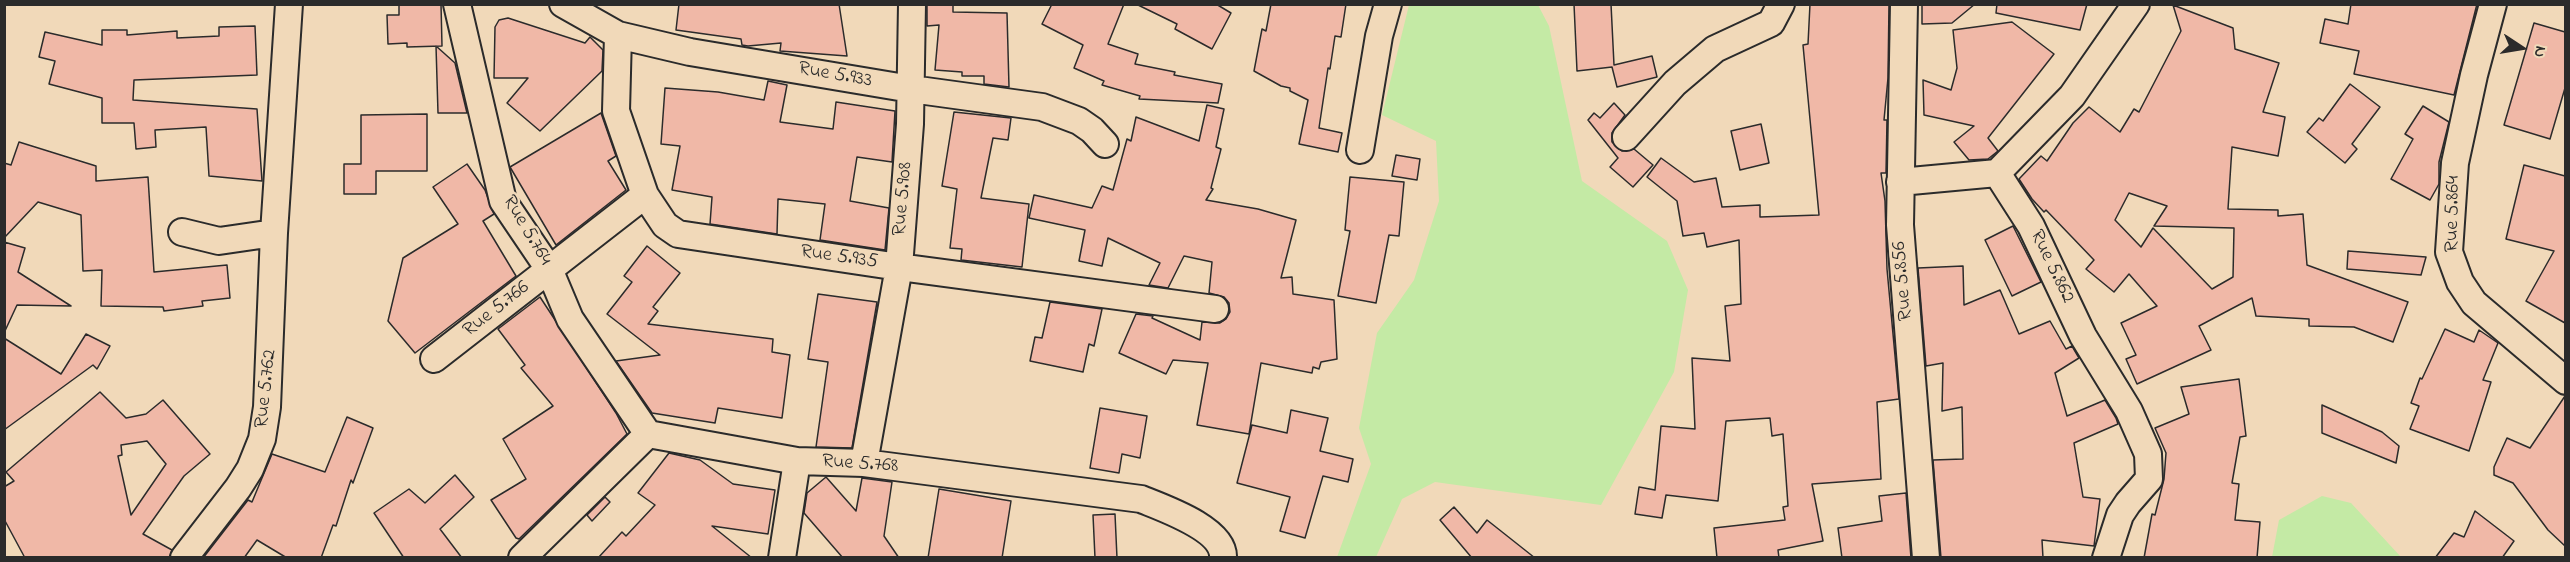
<!DOCTYPE html>
<html>
<head>
<meta charset="utf-8">
<style>
  body { margin:0 }
  #map { position:relative; width:2570px; height:562px; overflow:hidden; background:#f1d9b9; font-family:"Indie Flower",sans-serif }
  canvas { display:block }
  .frame { position:absolute; inset:0; border:6px solid #2b2b2b; pointer-events:none }
  .north { position:absolute; left:2492px; top:18px; width:60px; height:60px; -webkit-text-stroke:4px #f1d9b9; paint-order:stroke; rotate:102deg; font-size:16px; font-weight:700; line-height:24px; text-align:center; color:#2b2b2b }
  .north::after { content:''; display:block; margin:auto; width:21px; height:27px; background:#2b2b2b; clip-path:polygon(50% 0,100% 100%,50% 72%,0 100%) }
</style>
</head>
<body>
<div id="map">
<canvas width="2570" height="562"></canvas>
<div class="frame"></div>
<div class="north">N</div>
</div>
<script>
const ctx = document.querySelector('canvas').getContext('2d');
ctx.lineJoin = 'round';
function fillPath(path, color) {
  ctx.fillStyle = color;
  ctx.fill(path, 'evenodd');
}
function trace(path, color, width, dash) {
  ctx.strokeStyle = color;
  ctx.lineWidth = width;
  ctx.lineCap = dash ? 'butt' : 'round';
  ctx.setLineDash(dash || []);
  ctx.stroke(path);
}
function drawText(font, color, halo, rows, align = 'center') {
  ctx.font = font + ' "Indie Flower",sans-serif';
  ctx.lineWidth = 5;
  ctx.setLineDash([]);
  ctx.textBaseline = 'middle';
  ctx.strokeStyle = halo;
  ctx.fillStyle = color;
  for (const [text, x, y, turn = 0] of rows) {
    ctx.save();
    ctx.translate(x, y);
    ctx.rotate((+turn || 0) * Math.PI / 180);
    ctx.textAlign = isNaN(turn) ? turn : align;
    if (halo) ctx.strokeText(text, 0, 0);
    ctx.fillText(text, 0, 0);
    ctx.restore();
  }
}
const green = new Path2D(`
  M1409,5H1538L1549,26L1582,181L1667,241L1688,290L1674,372L1601,505L1435,482L1402,499L1376,557H1337L1371,464L1359,428L1377,333L1414,280L1439,201L1436,141L1382,115Z
  M2322,496L2351,503L2401,557H2272L2279,520Z`);
const building = new Path2D(`
  M399,4H441L442,46L407,47V43L388,44L387,15H399Z
  M679,4H839L847,56L780,51L781,43L748,46L742,45L741,39L676,30Z
  M927,4H953V12L1007,13L1009,87L984,84V76H962V72L935,70L939,25L927,26Z
  M1052,4H1124L1108,44L1138,54L1135,64L1175,72L1174,75L1222,84L1218,103L1139,99L1140,96L1102,85L1104,81L1074,68L1083,45L1042,24Z
  M1136,4H1216L1231,13L1212,49L1175,29L1177,24Z
  M1271,4H1346L1341,37L1335,36L1330,69L1328,68L1319,128L1342,133L1338,152L1299,144L1308,100L1290,91V88L1281,86L1254,71L1262,29L1266,31Z
  M1574,4H1611L1614,65L1652,56L1657,77L1617,87L1612,67L1577,71Z
  M1810,4H1889L1888,78L1884,120H1887L1886,173H1881L1885,201L1887,269L1899,399L1877,402L1881,479L1812,484L1823,541L1778,550L1779,558H1717L1714,528L1785,520L1783,507L1788,506L1783,434L1772,436L1770,418L1726,421L1718,501L1666,495L1662,518L1635,514L1639,487L1655,490L1661,426L1695,429L1692,358L1730,361L1725,306L1741,304L1739,240L1707,247L1704,233L1683,236L1677,201L1647,177L1661,158L1694,182L1716,178L1722,207L1760,205V217L1819,215L1803,45L1808,44Z
  M1922,4H1975L1952,23L1922,24Z
  M1997,4H2087L2080,30L1996,13Z
  M2351,4H2477L2454,95L2354,74L2359,51L2320,43L2325,19L2348,24Z
  M2173,5L2233,28L2235,49L2279,63L2263,112L2285,117L2278,156L2232,147L2228,209L2278,210V216L2303,214L2307,265L2408,302L2393,342L2354,327L2309,326V319L2256,316L2252,298L2199,326L2211,350L2137,384L2126,359L2136,355L2121,323L2157,306L2129,274L2114,292L2086,269L2094,260L2046,210L2044,212L2032,199L2019,179L2041,156L2047,161L2073,123L2089,107L2120,132L2134,109L2139,112L2181,31ZM2129,193L2167,206L2154,226L2234,228L2233,277L2212,289L2153,228L2141,247L2115,220Z
  M508,18L585,43L590,37L603,50L602,71L540,131L507,103L528,78H494L495,27L499,20Z
  M2012,22L2054,54L1988,138L1998,151L1988,159L1969,160L1954,142L1974,126L1924,115L1923,80L1951,90L1957,68L1953,30Z
  M2534,23L2565,32V88L2550,139L2504,125Z
  M255,26L257,75L134,80L133,100L257,109L262,181L209,176L206,127L155,130L156,147L136,149L134,123H102V98L49,84L55,61L39,57L45,32L102,45V30H127V35L177,31V38L219,36V27Z
  M436,46L455,63L467,113H438Z
  M768,81L787,85L780,122L833,129L836,102L895,111L892,162L857,157L850,201L889,208L885,250L820,240L825,204L778,199L777,234L710,224L712,197L672,190L680,146L661,144L665,88L718,92L764,100Z
  M2350,84L2380,107L2352,144L2357,149L2345,163L2307,132L2319,118L2323,121Z
  M1614,103L1625,115L1612,133V142L1622,151L1634,149L1653,165L1633,187L1610,167L1618,158L1588,120L1594,113L1600,118Z
  M1207,105L1224,109L1216,147L1221,149L1211,188L1213,189L1206,200L1258,209L1296,220L1281,278L1292,277L1293,294L1334,300L1337,359L1321,362L1319,369L1313,367L1312,373L1261,363L1249,434L1197,425L1208,363L1173,360L1166,374L1119,353L1136,314L1153,316L1152,318L1200,340L1202,322L1220,323L1226,319L1230,312L1229,303L1224,297L1209,293L1212,262L1184,256L1168,288L1149,285L1160,263L1108,238L1102,266L1079,261L1085,230L1029,218L1034,195L1092,208L1102,186L1113,190L1127,139L1131,141L1136,117L1199,141Z
  M2423,106L2449,122L2439,162V184L2430,200L2391,179L2413,139L2405,134Z
  M954,112L1011,118L1008,140L993,138L981,198L1029,204L1022,267L961,260L962,249L950,248L957,189L942,186Z
  M601,113L616,156L608,161L626,190L556,245L510,167Z
  M427,114V171H376V194H344V164H361V115Z
  M1761,124L1769,163L1740,170L1731,131Z
  M19,142L96,166V181L148,177L154,272L227,265L230,298L202,301L203,306L164,311L163,307L101,306L102,270L83,271L81,215L38,202L4,238V163L11,165Z
  M1396,155L1420,159L1417,180L1392,176Z
  M467,164L485,190L494,214L483,221L516,276L415,353L388,321L403,258L458,224L433,187Z
  M2524,165L2565,176V323L2526,301L2554,251L2506,239Z
  M1350,177L1404,182L1399,236L1389,235L1376,303L1338,296L1350,231L1345,230Z
  M2013,226L2041,282L2012,296L1985,240Z
  M4,242L25,248L18,272L71,306L17,305L4,333Z
  M647,246L680,273L653,307L658,311L648,324L773,339L772,352L790,355L782,418L718,408L715,423L652,413L616,361L660,355L607,314L632,282L624,276Z
  M2348,251L2426,257L2421,275L2347,269Z
  M1963,266L1964,305L2000,290L2019,334L2050,321L2066,349L2072,346L2079,358L2055,373L2067,416L2105,400L2116,418L2118,424L2074,443L2083,497L2100,499L2094,546L2042,540L2043,558H1941L1933,460L1963,459L1962,407L1942,411L1943,363L1926,366L1918,268Z
  M818,294L877,302L852,448L816,447L828,362L808,359Z
  M540,297L616,413L627,434L519,539L516,538L491,500L526,479L503,439L553,406L521,368L525,365L498,329Z
  M1050,302L1102,309L1094,346L1089,344L1083,372L1030,361L1035,337L1042,338Z
  M2445,329L2474,342L2479,330L2498,343L2483,380L2491,382L2469,451L2410,429L2419,406L2411,403L2420,378L2422,379Z
  M86,334L110,346L97,369L93,365L4,430V338L61,374Z
  M2239,379L2246,436L2240,437L2232,483L2239,484L2235,520L2260,522L2257,558H2144L2152,514L2155,515L2164,479L2166,453L2155,428L2189,414L2181,387Z
  M100,392L126,418L146,414L163,400L210,454L184,476L143,534L172,550L169,558H25L4,519V487L14,481L6,472ZM147,441L166,464L131,515L118,456L122,455L121,445Z
  M2565,396V546L2548,530L2513,483L2494,475V467L2507,438L2530,448Z
  M2322,405L2382,432L2399,446L2396,463L2322,433Z
  M1100,408L1147,416L1140,458L1122,454L1119,473L1090,468Z
  M1291,410L1328,418L1320,451L1353,459L1348,482L1323,476L1305,538L1280,531L1290,497L1237,483L1252,425L1287,433Z
  M347,417L373,428L353,483L351,480L336,526L333,525L321,558H287L257,540L244,558H203L248,500L252,502L272,454L325,472Z
  M669,453L700,460L733,484L775,490L768,534L712,526L752,558H598L622,532L626,536L655,505L638,493Z
  M455,475L474,497L440,529L462,558H404L374,513L409,489L425,503Z
  M826,477L856,511L862,478L892,482L884,536L899,558H843L804,513L807,493Z
  M939,489L1011,501L1002,558H928Z
  M1906,493L1911,558H1842L1838,528L1882,521L1879,496Z
  M605,497L610,502L592,521L587,515Z
  M1454,507L1477,533L1487,520L1535,558H1472L1440,520Z
  M2475,511L2514,541L2502,558H2435L2454,533L2464,537Z
  M1115,514L1117,558H1095L1093,515Z`);
const minor = new Path2D(`
  M457,4L503,201L549,269L570,319L648,434
  M563,4L618,35L690,52L911,89L1042,107L1079,121L1092,130L1105,144
  M1904,4L1900,225L1926,558
  M2493,4L2474,75L2455,163L2449,252L2460,282L2474,303L2566,381
  M618,35L616,111L645,195L665,225L678,234L899,267L1215,309
  M1626,137L1675,83L1715,49L1771,23L1781,4
  M1360,150L1379,36L1388,4
  M1900,182L1997,173
  M182,232L219,241L274,233
  M434,359L645,195
  M864,463L899,267L910,124L912,4
  M184,558L238,488L250,469L262,439L267,407L274,233L289,4
  M522,558L648,434L797,461L864,463L1141,499C1163,508 1225,529 1223,558
  M782,558L797,461
  M2106,558L2120,515L2128,503L2149,479L2148,454L2129,411L2083,336L2031,226L1997,173L2072,96L2136,4`);
const streetNames = [
  ["Rue 5.933",835,76,10],
  ["Rue 5.908",904,199,-85],
  ["Rue 5.864",2454,214,-89],
  ["Rue 5.764",526,231,59],
  ["Rue 5.935",839,258,8],
  ["Rue 5.862",2051,267,64],
  ["Rue 5.856",1904,281,-95],
  ["Rue 5.766",497,310,-38],
  ["Rue 5.762",267,389,-84],
  ["Rue 5.768",860,465,4]
];
fillPath(green, '#c4eaa5');
fillPath(building, '#f0b8a7');
trace(building, '#2b2b2b', 1.5);
trace(minor, '#2b2b2b', 30);
trace(minor, '#f1d9b9', 26);
drawText('20px', '#2b2b2b', '#f1d9b9', streetNames);
</script>
</body>
</html>
